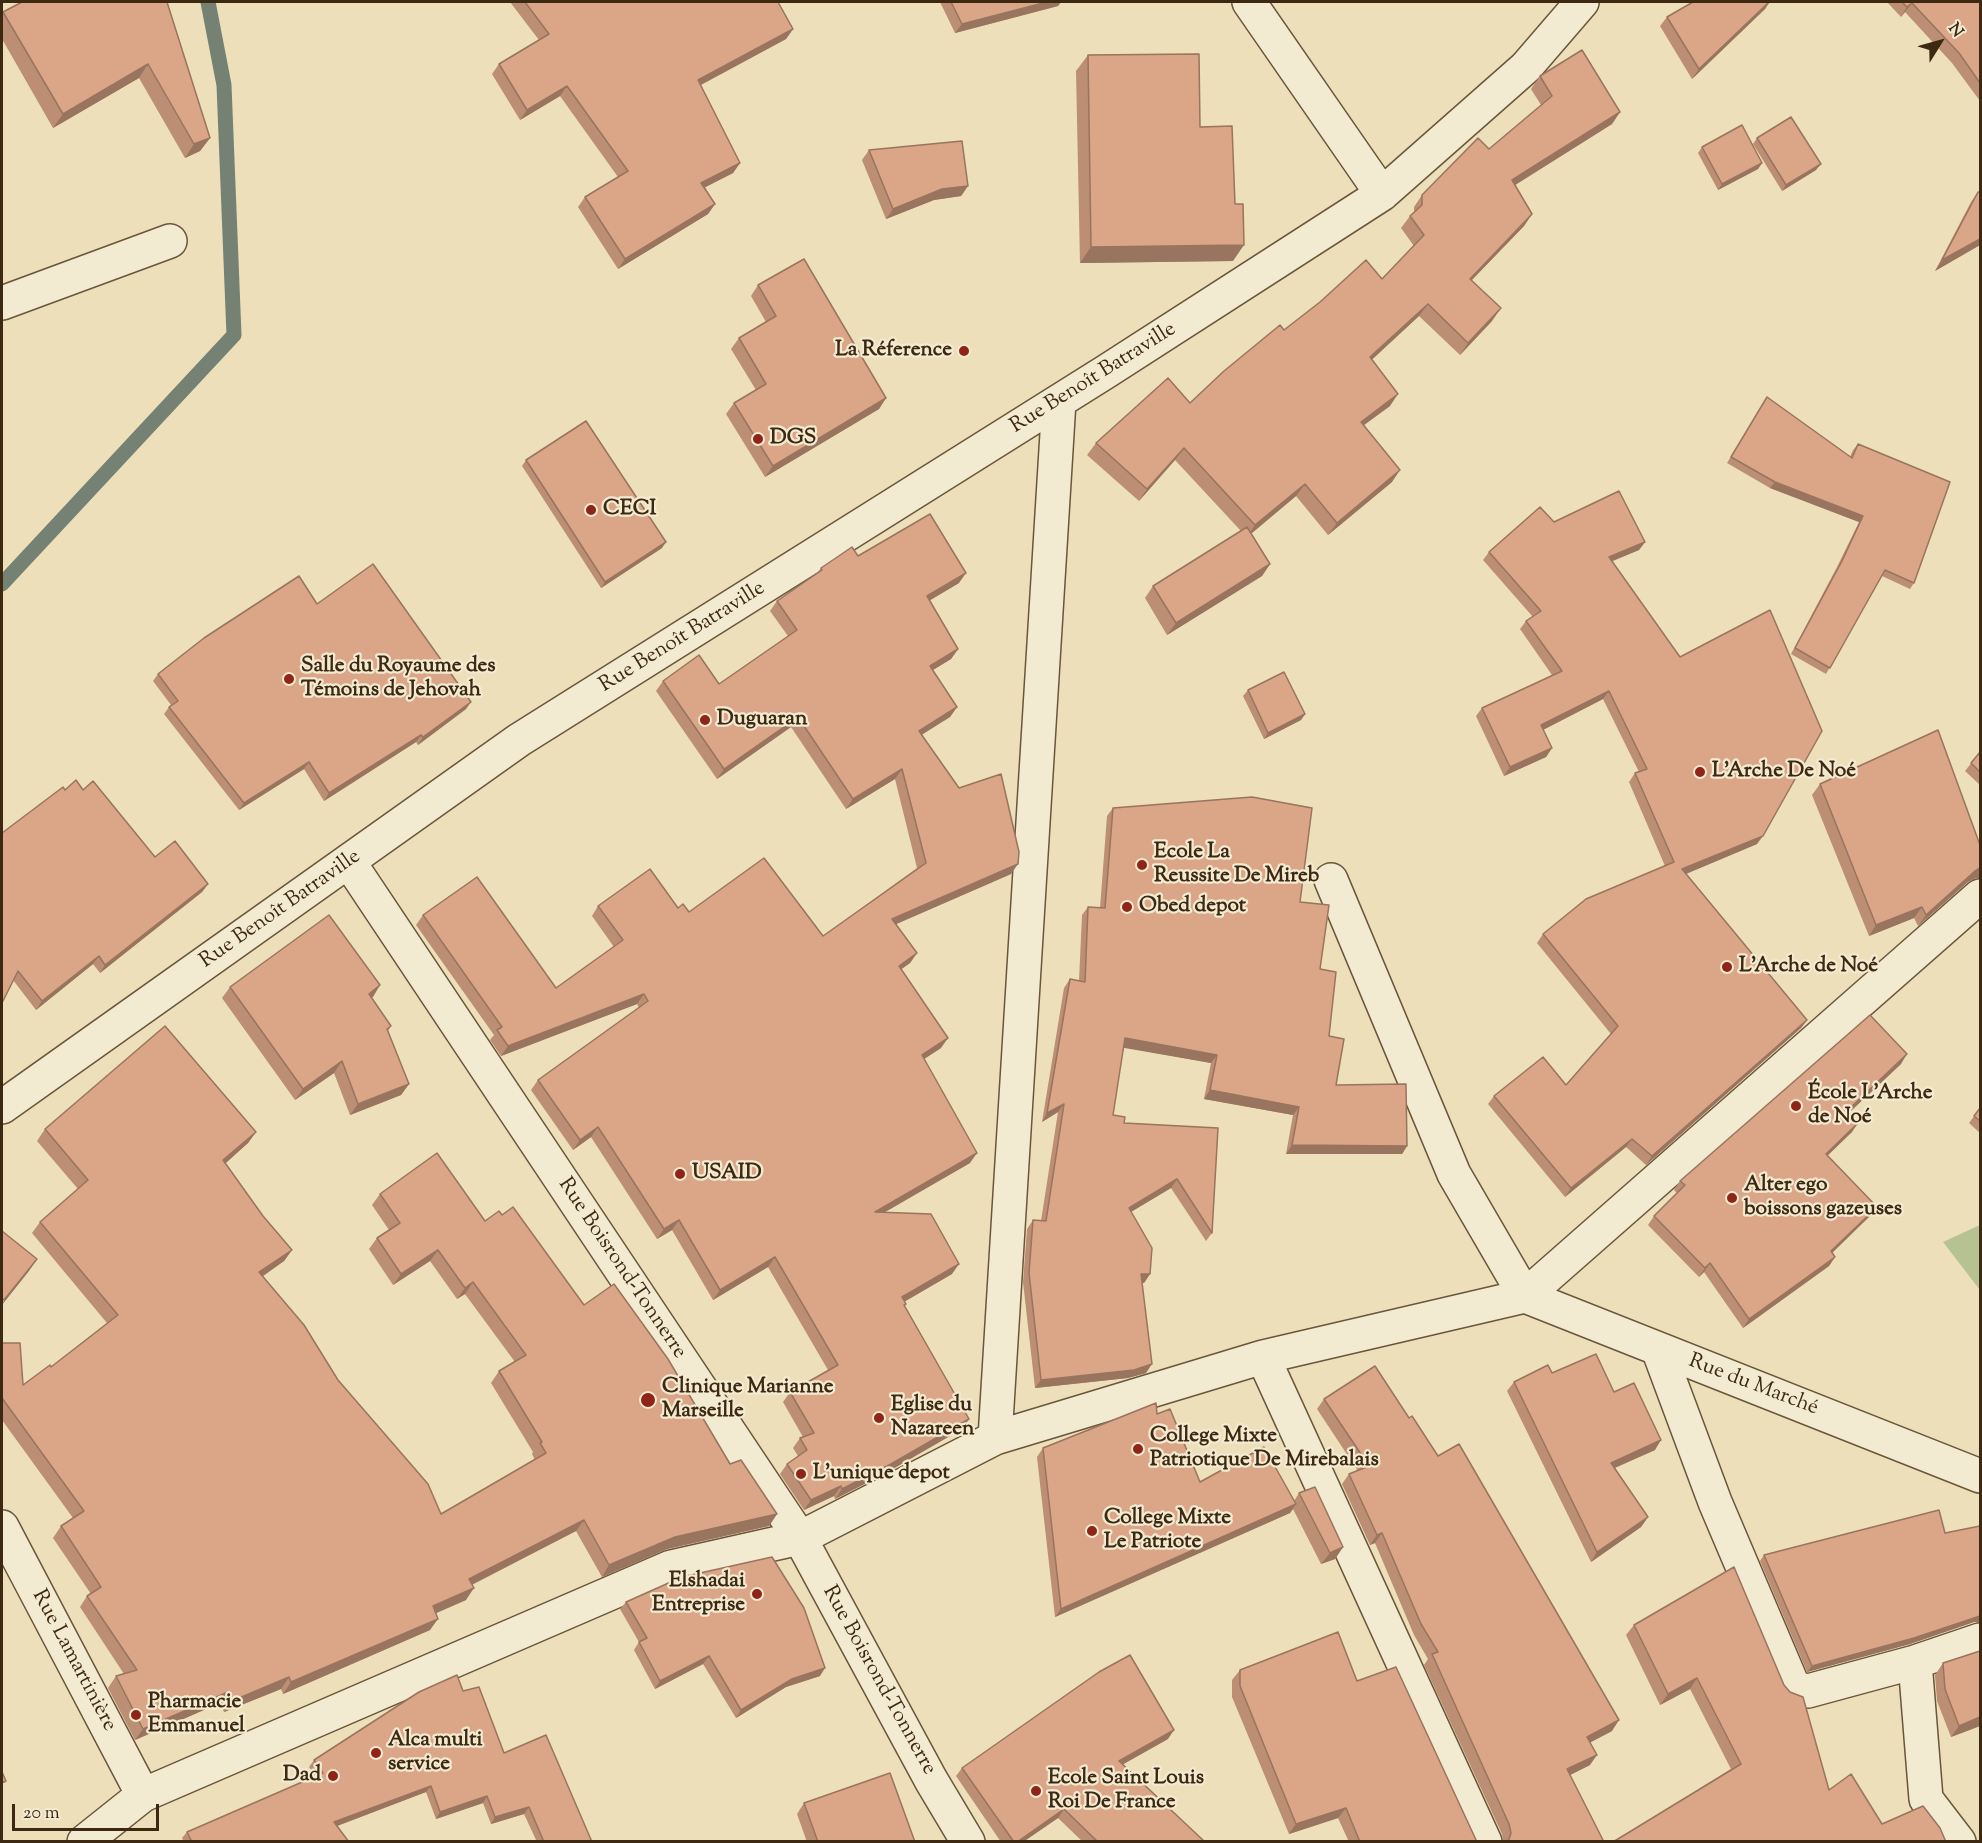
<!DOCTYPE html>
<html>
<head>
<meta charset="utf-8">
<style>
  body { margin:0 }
  #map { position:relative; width:1982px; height:1843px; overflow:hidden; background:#ecdfba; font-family:"Sorts Mill Goudy",serif }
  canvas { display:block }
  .frame { position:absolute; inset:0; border:3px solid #3d2911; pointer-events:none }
  .north { position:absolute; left:1910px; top:12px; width:60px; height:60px; -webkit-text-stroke:4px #f3ead2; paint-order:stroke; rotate:53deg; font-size:16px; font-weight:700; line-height:24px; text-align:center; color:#3d2911 }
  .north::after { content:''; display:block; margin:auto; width:21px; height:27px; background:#3d2911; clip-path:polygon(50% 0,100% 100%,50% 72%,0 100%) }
  .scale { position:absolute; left:12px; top:1804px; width:147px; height:27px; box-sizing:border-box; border:3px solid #3d2911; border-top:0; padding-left:8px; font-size:18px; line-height:21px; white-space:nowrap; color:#3d2911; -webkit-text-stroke:4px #f3ead2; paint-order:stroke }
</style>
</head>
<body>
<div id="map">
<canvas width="1982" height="1843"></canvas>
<div class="frame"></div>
<div class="north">N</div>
<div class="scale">20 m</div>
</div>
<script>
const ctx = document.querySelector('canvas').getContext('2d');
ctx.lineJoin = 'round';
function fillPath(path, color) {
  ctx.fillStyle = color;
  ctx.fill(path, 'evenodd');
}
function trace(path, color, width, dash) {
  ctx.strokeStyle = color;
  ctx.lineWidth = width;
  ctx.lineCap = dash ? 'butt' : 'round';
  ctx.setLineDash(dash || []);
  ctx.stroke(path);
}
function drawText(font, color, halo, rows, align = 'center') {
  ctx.font = font + ' "Sorts Mill Goudy",serif';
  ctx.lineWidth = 4.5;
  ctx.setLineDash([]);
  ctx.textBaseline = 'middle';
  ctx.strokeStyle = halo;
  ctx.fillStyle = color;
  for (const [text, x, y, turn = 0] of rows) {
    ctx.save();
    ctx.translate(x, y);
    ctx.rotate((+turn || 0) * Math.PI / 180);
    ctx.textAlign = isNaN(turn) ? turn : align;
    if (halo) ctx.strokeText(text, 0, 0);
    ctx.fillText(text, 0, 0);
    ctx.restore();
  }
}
const green = new Path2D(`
  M1980,1225V1290L1943,1242Z`);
const stream = new Path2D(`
  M2,584L234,335L224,85L208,2`);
const minor = new Path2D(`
  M1249,2L1382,194
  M2,303L170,241
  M349,862L800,1538L931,1780L968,1842
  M1331,880L1454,1174L1525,1296L1980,1476
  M2,1107L519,740L1107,371L1382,194L1526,67L1582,2
  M1658,1349L1715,1502L1794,1688L1808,1691L1915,1662L1980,1640
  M1263,1357L1485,1842
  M995,1438L1059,401
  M2,1527L143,1795
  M1915,1662L1926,1799L1959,1842
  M84,1842L143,1795L671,1567L800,1538L995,1438L1263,1357L1525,1296L1980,896`);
const wall = new Path2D(`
  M167,2L210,138L200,151L185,158L139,78L53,128L2,39V15L3,12Z
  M510,2H778L793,29L786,39L701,85L740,163L733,173L705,187L715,204L708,214L618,269L578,207L585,197L618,177L560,96L520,120L492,74L499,64L539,40Z
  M940,2H1061L1058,6L955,33Z
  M1693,2H1770L1765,9L1692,79L1660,26L1667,17Z
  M1887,2H1980V101L1952,63L1905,12L1901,17Z
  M1088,55L1200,127L1233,261L1080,263L1076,71Z
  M1540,76L1620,112L1612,124L1515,185L1532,214L1524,226L1472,280L1492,321L1460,355L1419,316L1372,359L1390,406L1363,425L1392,482L1328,535L1296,496L1251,534L1270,564L1262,576L1167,635L1145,598L1153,586L1241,531L1175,460L1139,501L1087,455L1096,443L1190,403L1284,330L1382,279L1414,246L1401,228L1410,216L1414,213V207L1422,195L1489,149L1541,105L1531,89Z
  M1757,138L1816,170L1782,191L1753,144Z
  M1702,147L1762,163L1758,169L1718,190L1698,153Z
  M869,150L968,186L961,196L934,200L886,219L862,160Z
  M1978,192L1980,245L1935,271L1971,202Z
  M758,285L886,398L879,409L765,477L726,414L734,403L756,390L731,349L739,338L766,322L751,296Z
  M1767,397L1850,457L1853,450L1858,444L1914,583L1910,589L1882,576L1826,674L1791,654L1837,567L1859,522L1770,488L1727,463Z
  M526,460L662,548L601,588L522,466Z
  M1554,522L1645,542L1639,550L1612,561L1757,844L1686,874L1807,1020L1801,1028L1646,1165L1626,1147L1565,1197L1488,1104L1494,1096L1566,1085L1611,1034L1537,943L1543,934L1665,866L1629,782L1635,773L1639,772L1603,699L1543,730L1552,748L1546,757L1504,776L1476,716L1482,708L1552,675L1520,629L1526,621L1533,617L1483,560L1489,552Z
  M858,556L959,583L929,601L958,649L951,659L933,670L957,707L950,717L921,734L1011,874L896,924L917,953L910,963L901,969L941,1048L924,1059L970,1163L884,1212L952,1274L904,1302L906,1304L905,1306L969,1419L962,1429L884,1474L835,1499L834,1496L804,1510L780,1474L787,1464L798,1456L793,1448L800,1438L803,1437L783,1402L790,1392L828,1370L768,1267L713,1300L672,1230L657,1239L591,1137L573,1150L531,1090L538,1080L639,1008L637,1004L501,1056L490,1040L494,1035L416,925L423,915L556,988L614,947L592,916L598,906L678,908L689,912L823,936L917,868L895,779L846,809L791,727L717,779L656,691L663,681L719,684L788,636L770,611L777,601L817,573L821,568Z
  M317,604L466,709L418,745L416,742L324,801L304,769L239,810L164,714L169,707L171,705L153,681L158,674Z
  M1248,690L1305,714L1301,720L1264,739L1243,696Z
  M1980,752V785L1965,771Z
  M1820,784L1980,845V878H1976L1968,882L1918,926L1914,918L1869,936L1812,795Z
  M65,790H83L155,857L208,884L202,892L100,973L93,964L36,1010L13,980Z
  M1113,808L1300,902L1320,969L1329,1036L1336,1085L1407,1146L1402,1154H1286L1293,1115L1204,1099L1211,1063L1123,1047L1113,1115L1124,1123L1218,1128L1212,1233L1206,1241L1171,1188L1131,1212L1150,1274L1144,1283H1142L1146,1373L1128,1378L1035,1388L1023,1282L1027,1229L1033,1220L1041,1221L1058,1112L1042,1122L1064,988L1070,979L1079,981L1082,915L1088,907L1100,908L1107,816Z
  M380,985L371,998L391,1026L388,1031L409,1084L401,1095L350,1115L334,1073L295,1100L222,998L230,987Z
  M1901,1064L1849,1113L1852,1132L1827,1155L1877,1207L1870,1216L1832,1252L1835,1257L1829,1266L1743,1328L1704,1272L1699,1277L1648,1225L1654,1216L1677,1193L1674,1190L1680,1181Z
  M1980,1108V1133L1969,1123Z
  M45,1129L256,1132L248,1143L225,1163L263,1216L292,1250L284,1261L262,1276L338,1380L441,1514L535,1460L532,1454L533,1452L491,1383L499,1371L515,1362L465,1294L457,1299L430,1261L393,1285L369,1249L377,1238L389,1230L372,1205L380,1194L485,1221L502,1215L730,1464L777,1514L769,1526L667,1549L602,1577L576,1531L472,1585L466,1600L436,1613L430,1630L283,1694L281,1689L224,1712L220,1703L135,1740L108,1688L116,1676L124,1674L80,1607L87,1596L91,1594L53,1538L61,1526L73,1518L2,1420V1343L23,1385L51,1367L107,1323L32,1233L40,1222L78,1189L37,1141Z
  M1552,1373L1614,1392L1655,1450L1615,1468L1648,1517L1641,1527L1591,1562L1507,1391L1514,1382Z
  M1324,1399L1612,1731L1590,1742V1765L1570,1775L1604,1842H1503L1502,1834L1424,1665L1428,1659L1414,1635L1375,1543L1370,1545L1342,1484L1349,1474L1358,1471L1317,1409Z
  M1157,1414L1200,1482L1294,1501L1299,1493L1343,1547L1335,1559L1321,1564L1293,1509L1290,1513L1055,1617L1037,1457L1043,1448Z
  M1980,1526V1622H1974L1910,1644L1807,1672L1760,1561L1764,1555L1945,1533Z
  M626,1602L820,1676L786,1687L736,1718L703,1664L655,1689L634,1650L639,1642L620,1609Z
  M1634,1625L1829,1790L1882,1824L1613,1842L1731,1769L1690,1689L1660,1705L1626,1635Z
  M1943,1663L1980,1726L1951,1737L1937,1701L1935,1675Z
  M1240,1670L1357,1681L1477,1842H1349L1338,1818L1289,1834L1232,1697V1680Z
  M463,1691L504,1753L592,1842H537L524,1814L491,1824L483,1803L436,1819L426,1792L337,1826L349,1842H184L182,1838L187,1832L316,1777L309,1767L314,1760Z
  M1168,1739L1123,1764L1205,1842H1083L1058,1818L1023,1842H1001L956,1776L962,1768Z
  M804,1803L915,1842H807L797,1814Z`);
const shadedWall = new Path2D(`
  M1047,2H1061L1058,6L955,33L962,24Z
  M1769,2L1765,9L1692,79L1699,69Z
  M1912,3L1905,12L1901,17L1907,7Z
  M793,29L786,39L691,90L698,80Z
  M148,64L139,78L53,128L63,114Z
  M567,86L560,96L520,120L527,110Z
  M1620,112L1612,124L1504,192L1512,180Z
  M210,138L200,151L185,158L194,144Z
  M740,163L733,173L694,193L701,183Z
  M1762,163L1758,169L1718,190L1722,184Z
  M1821,164L1816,170L1782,191L1786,185Z
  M968,186L961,196L934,200L886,219L893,209L942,189Z
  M715,204L708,214L618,269L625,259Z
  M1532,214L1524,226L1461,291L1470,279Z
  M1980,239V245L1935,271L1942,260Z
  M1244,245L1233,261L1080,263L1091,247Z
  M1428,304L1419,316L1362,369L1370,357Z
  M1501,308L1492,321L1460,355L1468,343Z
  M1398,394L1390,406L1352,434L1361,422Z
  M886,398L879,409L765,477L773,466Z
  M1184,448L1175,460L1139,501L1147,489Z
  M1400,470L1392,482L1328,535L1337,523Z
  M1775,482L1863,516L1859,522L1770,488Z
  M1305,484L1296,496L1247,537L1255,525Z
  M666,542L662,548L601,588L605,582Z
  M1645,542L1639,550L1603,565L1609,557Z
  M1270,564L1262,576L1167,635L1176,623Z
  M966,573L959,583L920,606L927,596Z
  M958,649L951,659L923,676L930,666Z
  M1609,691L1603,699L1535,734L1541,725Z
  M471,702L466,709L418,745L423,737Z
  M957,707L950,717L912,741L919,731Z
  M1305,714L1301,720L1264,739L1268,733Z
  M798,717L791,727L717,779L724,769Z
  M421,735L416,742L324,801L329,793Z
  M1552,748L1546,757L1504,776L1510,767Z
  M309,762L304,769L239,810L244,803Z
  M902,769L895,779L846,809L853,799Z
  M1763,836L1757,844L1676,878L1682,869Z
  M1018,864L1011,874L885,929L892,919Z
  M1980,868V878H1976L1968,882L1918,926L1926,915L1975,871Z
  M208,884L202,892L100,973L105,965Z
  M1922,907L1914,918L1869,936L1876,925Z
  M917,953L910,963L892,976L899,966Z
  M99,956L93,964L36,1010L42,1001Z
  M380,985L373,997L361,1005L369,994Z
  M644,994L637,1004L501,1056L508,1046Z
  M1807,1020L1801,1028L1646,1165L1652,1156Z
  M948,1038L941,1048L915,1065L922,1055Z
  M1125,1038L1217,1055L1211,1063L1119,1047Z
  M1907,1054L1901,1064L1841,1120L1847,1111Z
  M342,1061L334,1073L295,1100L303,1089Z
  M409,1084L401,1095L350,1115L358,1104Z
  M1210,1090L1299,1107L1293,1115L1204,1099Z
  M1064,1104L1058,1112L1042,1122L1047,1113Z
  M1858,1123L1852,1132L1820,1163L1826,1154Z
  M598,1127L591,1137L573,1150L580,1140Z
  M256,1132L248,1143L216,1172L223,1160Z
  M1632,1139L1626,1147L1565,1197L1571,1188Z
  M1292,1145L1407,1146L1402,1154H1286Z
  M977,1153L970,1163L868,1222L875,1212Z
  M1177,1179L1171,1188L1124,1216L1129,1208Z
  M1877,1207L1870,1216L1825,1260L1831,1251Z
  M679,1220L672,1230L657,1239L664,1229Z
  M292,1250L284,1261L252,1284L259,1272Z
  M438,1250L430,1261L393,1285L401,1274Z
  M775,1257L768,1267L713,1300L720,1290Z
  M1835,1257L1829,1266L1743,1328L1749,1319Z
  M37,1259L29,1271L2,1305L4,1300Z
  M1710,1263L1704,1272L1699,1277L1705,1268Z
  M959,1264L952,1274L895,1307L902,1297Z
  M1141,1274H1150L1144,1283L1135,1282Z
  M473,1282L465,1294L457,1299L465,1288Z
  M1152,1364L1146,1373L1128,1378L1035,1388L1041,1380Z
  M969,1419L962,1429L884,1474L835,1499L842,1489Z
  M1661,1440L1655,1450L1605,1472L1611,1463Z
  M841,1486L834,1496L804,1510L811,1500Z
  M1296,1504L1290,1513L1055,1617L1061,1609Z
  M777,1514L769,1526L667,1549L602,1577L609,1565L675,1537Z
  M1648,1517L1641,1527L1591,1562L1597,1552Z
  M584,1520L576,1531L461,1590L469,1579Z
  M1382,1533L1375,1543L1370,1545L1377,1535Z
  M1343,1547L1335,1559L1321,1564L1330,1553Z
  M474,1588L466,1600L425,1618L433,1606Z
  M1978,1616H1980V1622H1974L1910,1644L1807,1672L1812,1666Z
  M438,1619L430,1630L283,1694L291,1682Z
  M709,1656L703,1664L655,1689L660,1681Z
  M825,1668L820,1676L786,1687L736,1718L741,1710L792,1679Z
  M289,1677L281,1689L224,1712L232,1701Z
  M1697,1678L1690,1689L1660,1705L1668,1694Z
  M228,1692L220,1703L135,1740L143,1729Z
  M1980,1717V1726L1951,1737L1959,1726Z
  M1619,1720L1612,1731L1580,1748L1587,1737Z
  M1174,1730L1168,1739L1113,1770L1119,1761Z
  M1597,1755L1590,1765L1560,1780L1567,1769Z
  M431,1786L426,1792L329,1829L334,1822Z
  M487,1796L483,1803L436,1819L440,1812Z
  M529,1807L524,1814L491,1824L495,1817Z
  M1346,1808L1338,1818L1289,1834L1296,1824Z
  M1064,1809L1058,1818L1023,1842H1017Z`);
const building = new Path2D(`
  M22,2H167L210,138L194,144L148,64L63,114L3,12Z
  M525,2H778L793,29L698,80L740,163L701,183L715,204L625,259L585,197L628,171L567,86L527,110L499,64L549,34Z
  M951,2H1047L962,24Z
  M1693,2H1769L1699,69L1667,17Z
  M1902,2H1980V83L1959,53L1912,3L1907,7Z
  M1582,50L1620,112L1512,180L1532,214L1470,279L1501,308L1468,343L1428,304L1370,357L1398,394L1361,422L1400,470L1337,523L1305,484L1255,525L1184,448L1147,489L1096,443L1168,378L1190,403L1224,371L1280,325L1284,330L1320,302L1366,260L1382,279L1424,235L1410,216L1422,205V195L1478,138L1489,149L1552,96L1540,76Z
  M1199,54L1200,127L1232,126L1235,204H1243L1244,245L1091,247L1088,55Z
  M1791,117L1821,164L1786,185L1757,138Z
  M1742,125L1762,163L1722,184L1702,147Z
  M962,141L968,186L942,189L893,209L869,150Z
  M1978,192H1980V239L1942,260Z
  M804,259L886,398L773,466L734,403L766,384L739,338L776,316L758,285Z
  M1767,397L1852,458L1858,444L1950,482L1914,583L1885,570L1830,668L1795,648L1842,561L1863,516L1775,482L1731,457Z
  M586,421L666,542L605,582L526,460Z
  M1619,491L1645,542L1609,557L1680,657L1770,610L1822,731L1763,836L1682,869L1807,1020L1652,1156L1632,1139L1571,1188L1494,1096L1543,1057L1566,1085L1618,1026L1543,934L1586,899L1674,862L1635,773L1647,769L1609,691L1541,725L1552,748L1510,767L1482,708L1562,671L1526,621L1541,611L1489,552L1540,507L1554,522Z
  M930,514L966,573L927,596L958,649L930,666L957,707L919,731L959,788L1001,774L1019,852L1018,864L892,919L917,953L899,966L948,1038L922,1055L977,1153L875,1212L931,1214L959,1264L902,1297L906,1304L904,1305L969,1419L891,1464L842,1489L841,1486L811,1500L787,1464L807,1450L800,1438L814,1433L790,1392L838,1365L775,1257L720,1290L679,1220L664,1229L598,1127L580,1140L538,1080L648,1001L644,994L508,1046L497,1030L502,1027L423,915L477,877L556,988L623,940L598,906L650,869L678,908L683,904L689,912L764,858L823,936L926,863L902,769L853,799L798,717L724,769L663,681L699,655L719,684L797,630L777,601L822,570L821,568L852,547L858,556Z
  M1247,527L1270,564L1176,623L1153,586Z
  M373,564L471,702L423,737L421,735L329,793L309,762L244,803L169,707L178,701L158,674L204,638L299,576L317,604Z
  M1284,672L1305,714L1268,733L1248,690Z
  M1938,730L1980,845V868L1975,871L1926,915L1922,907L1876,925L1820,784Z
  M1980,752V772L1971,763Z
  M76,780L83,790L93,781L155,857L175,841L208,884L105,965L99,956L42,1001L18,971L2,1003V833L63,787L65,790Z
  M1252,797L1312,808L1300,902L1329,905L1320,969L1336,972L1329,1036L1344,1039L1336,1085L1406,1084L1407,1146L1292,1145L1299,1107L1210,1090L1217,1055L1125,1038L1113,1115L1125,1117L1124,1123L1218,1128L1212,1233L1177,1179L1129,1208L1152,1248L1150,1274H1141L1152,1364L1134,1370L1041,1380L1029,1273L1033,1220L1046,1221L1064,1104L1047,1113L1070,979L1085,982L1088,907L1105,908L1113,808Z
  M329,915L380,985L369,994L391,1026L387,1029L409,1084L358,1104L342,1061L303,1089L230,987Z
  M1870,1015L1907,1054L1847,1111L1858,1123L1826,1154L1877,1207L1831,1251L1835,1257L1749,1319L1710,1263L1705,1268L1654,1216L1685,1185L1680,1181Z
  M165,1026L256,1132L223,1160L263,1216L292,1250L259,1272L304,1325L338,1380L428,1484L441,1514L546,1453L540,1443L542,1442L499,1371L526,1355L473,1282L465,1288L438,1250L401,1274L377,1238L400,1223L380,1194L437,1153L485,1221L499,1211L502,1215L513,1207L584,1305L614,1284L668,1359L730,1464L741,1460L777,1514L675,1537L609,1565L584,1520L469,1579L474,1588L433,1606L438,1619L291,1682L289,1677L232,1701L228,1692L143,1729L116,1676L137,1670L87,1596L101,1587L61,1526L84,1511L2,1398V1343H20L23,1385L50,1365L51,1367L118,1315L40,1222L88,1180L45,1129Z
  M1980,1108V1121L1974,1116Z
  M2,1231L37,1259L4,1300L2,1298Z
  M1596,1354L1614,1392L1634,1383L1661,1440L1611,1463L1648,1517L1597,1552L1514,1382L1548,1365L1552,1373Z
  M1375,1366L1409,1418L1412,1416L1438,1456L1459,1444L1619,1720L1587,1737L1597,1755L1567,1769L1604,1842H1508L1511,1833L1509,1824L1432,1654L1438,1652L1421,1624L1382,1533L1377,1535L1349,1474L1369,1466L1324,1399Z
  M1156,1403L1157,1414L1170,1409L1200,1482L1264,1447L1296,1504L1061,1609L1043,1448Z
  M1315,1487L1343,1547L1330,1553L1299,1493Z
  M1939,1510L1945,1533L1980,1526V1616L1914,1638L1812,1666L1764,1555Z
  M772,1557L804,1608L825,1668L792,1679L741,1710L709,1656L660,1681L639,1642L647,1638L626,1602L682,1577Z
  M1734,1567L1784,1685L1790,1692L1803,1697L1829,1790L1851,1774L1882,1824L1923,1806L1940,1828L1946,1842H1613L1741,1764L1697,1678L1668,1694L1634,1625Z
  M1338,1632L1357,1681L1396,1667L1477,1842H1360L1346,1808L1296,1824L1240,1686V1670Z
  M1980,1651V1717L1959,1726L1945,1689L1943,1663Z
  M1130,1655L1174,1730L1119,1761L1205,1842H1098L1064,1809L1017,1842H1014L962,1768L1099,1672Z
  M457,1675L463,1691L479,1687L504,1753L546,1735L592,1842H544L529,1807L495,1817L487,1796L440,1812L431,1786L334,1822L349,1842H192L187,1832L323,1773L314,1760L419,1692Z
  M2,1772L6,1781L2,1783Z
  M890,1773L915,1842H818L804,1803Z`);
const markers = [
  [964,351,6,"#8f2418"],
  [758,439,6,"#8f2418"],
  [591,510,6,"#8f2418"],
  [289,679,6,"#8f2418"],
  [705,720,6,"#8f2418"],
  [1700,772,6,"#8f2418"],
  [1142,865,6,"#8f2418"],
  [1127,907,6,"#8f2418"],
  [1727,967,6,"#8f2418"],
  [1796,1106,6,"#8f2418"],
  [680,1174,6,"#8f2418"],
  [1732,1198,6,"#8f2418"],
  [648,1400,8,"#8f2418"],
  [879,1418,6,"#8f2418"],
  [1138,1449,6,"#8f2418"],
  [801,1474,6,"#8f2418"],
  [1092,1531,6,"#8f2418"],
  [757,1594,6,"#8f2418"],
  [136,1715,6,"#8f2418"],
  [376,1753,6,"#8f2418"],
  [333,1776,6,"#8f2418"],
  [1036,1791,6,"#8f2418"]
];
const poiNames = [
  ["La Réference",952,351,"right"],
  ["DGS",770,439],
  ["CECI",603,510],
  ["Salle du Royaume des",301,667],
  ["Témoins de Jehovah",301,691],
  ["Duguaran",717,720],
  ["L'Arche De Noé",1712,772],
  ["Ecole La",1154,853],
  ["Reussite De Mireb",1154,877],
  ["Obed depot",1139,907],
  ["L'Arche de Noé",1739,967],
  ["École L'Arche",1808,1094],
  ["de Noé",1808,1118],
  ["USAID",692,1174],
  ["Alter ego",1744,1186],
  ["boissons gazeuses",1744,1210],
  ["Clinique Marianne",662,1388],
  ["Marseille",662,1412],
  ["Eglise du",891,1406],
  ["Nazareen",891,1430],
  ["College Mixte",1150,1437],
  ["Patriotique De Mirebalais",1150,1461],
  ["L'unique depot",813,1474],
  ["College Mixte",1104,1519],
  ["Le Patriote",1104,1543],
  ["Elshadai",745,1582,"right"],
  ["Entreprise",745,1606,"right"],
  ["Pharmacie",148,1703],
  ["Emmanuel",148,1727],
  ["Alca multi",388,1741],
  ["service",388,1765],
  ["Dad",321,1776,"right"],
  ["Ecole Saint Louis",1048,1779],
  ["Roi De France",1048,1803]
];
const streetNames = [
  ["Rue Benoît Batraville",1094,379,-32],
  ["Rue Benoît Batraville",683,638,-32],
  ["Rue Benoît Batraville",281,910,-35],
  ["Rue Boisrond-Tonnerre",621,1269,56],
  ["Rue du Marché",1753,1386,21],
  ["Rue Lamartinière",73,1661,62],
  ["Rue Boisrond-Tonnerre",878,1681,61]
];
fillPath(green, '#b6c291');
trace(stream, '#748173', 15);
trace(minor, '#69563b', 36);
trace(minor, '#f3ead2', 33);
fillPath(wall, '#bc8e74');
fillPath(shadedWall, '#99745e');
fillPath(building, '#dba587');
trace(building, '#99745e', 1.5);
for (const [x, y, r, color] of markers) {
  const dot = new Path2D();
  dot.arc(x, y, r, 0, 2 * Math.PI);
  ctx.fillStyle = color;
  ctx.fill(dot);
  trace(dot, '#f3ead2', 2);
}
drawText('bold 21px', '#3d2911', '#f3ead2', poiNames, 'left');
drawText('21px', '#3d2911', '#f3ead2', streetNames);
</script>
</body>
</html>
